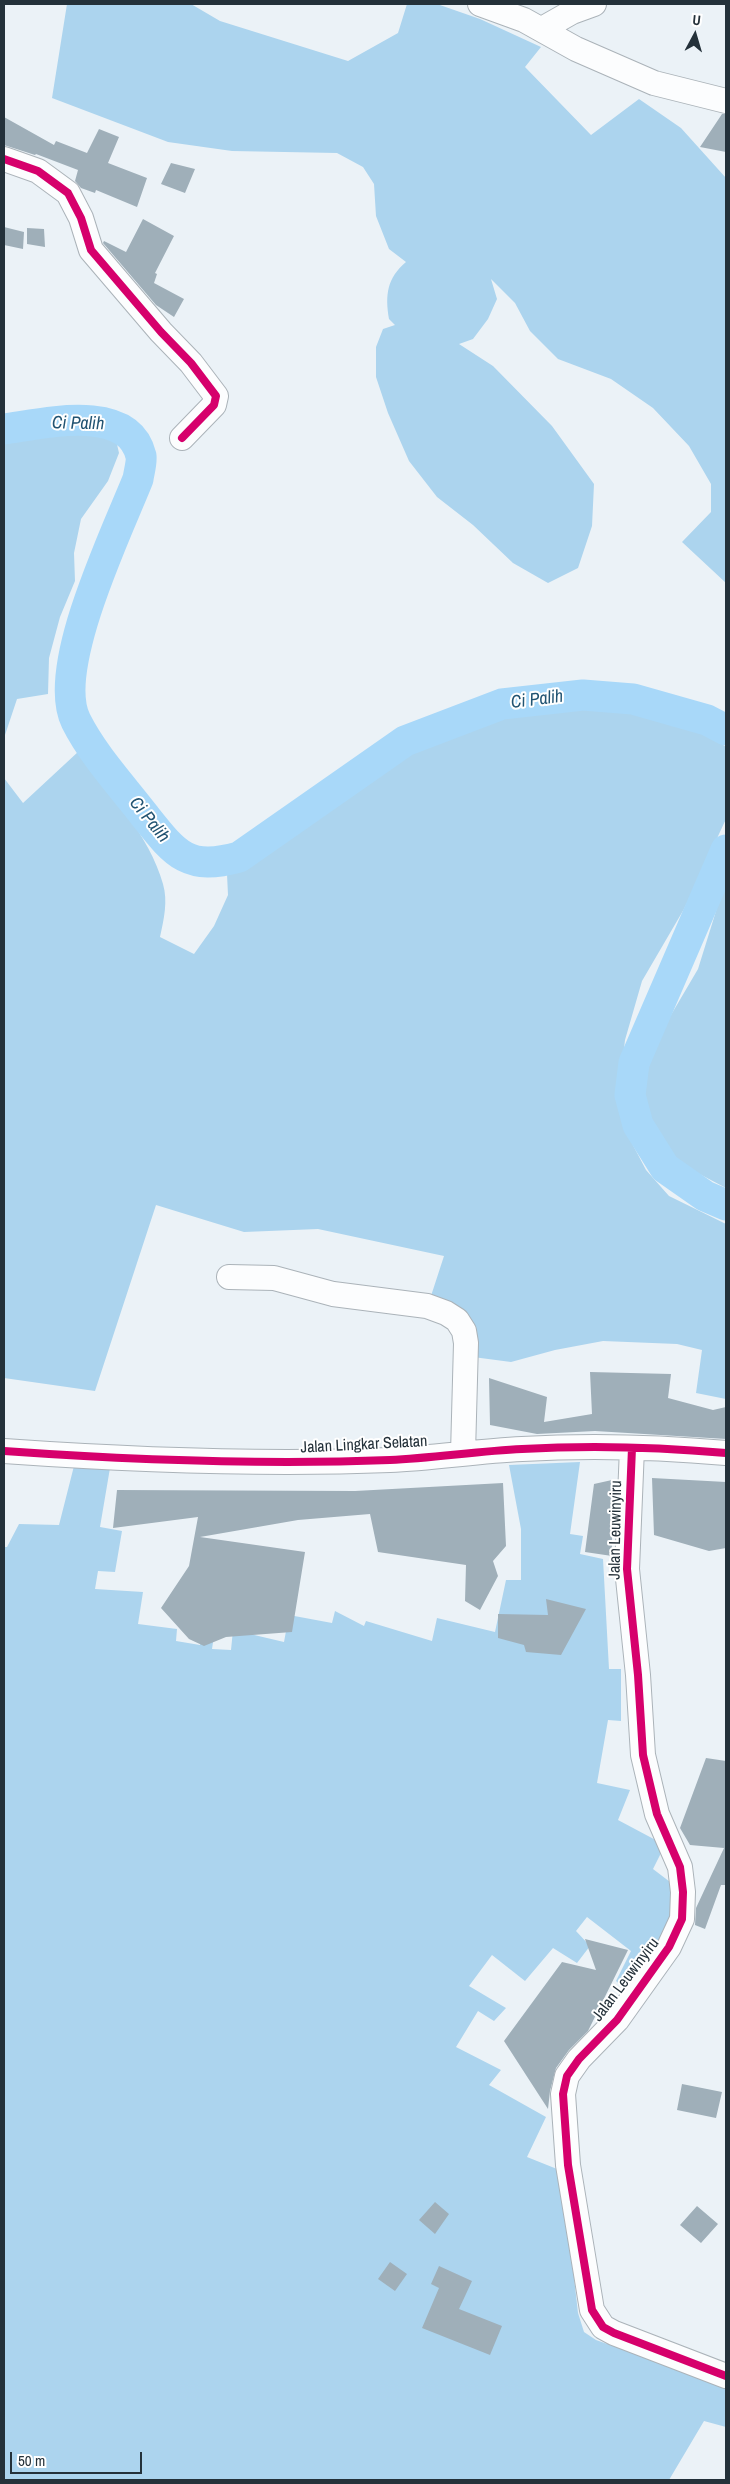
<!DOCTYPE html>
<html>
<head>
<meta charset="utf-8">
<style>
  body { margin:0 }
  #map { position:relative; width:730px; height:2484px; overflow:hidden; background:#ebf2f7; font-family:"Archivo Narrow",sans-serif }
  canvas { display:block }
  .frame { position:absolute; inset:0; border:5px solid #24313a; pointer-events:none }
  .north { position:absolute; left:670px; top:10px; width:50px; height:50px; -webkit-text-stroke:4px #fff; paint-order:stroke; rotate:6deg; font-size:14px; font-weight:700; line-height:20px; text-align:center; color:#24313a }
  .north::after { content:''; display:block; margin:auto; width:18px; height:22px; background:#24313a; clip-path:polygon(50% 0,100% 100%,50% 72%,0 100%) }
  .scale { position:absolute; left:10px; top:2452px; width:132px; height:22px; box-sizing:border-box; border:2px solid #24313a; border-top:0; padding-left:6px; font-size:15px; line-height:18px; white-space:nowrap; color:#24313a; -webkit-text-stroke:4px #fff; paint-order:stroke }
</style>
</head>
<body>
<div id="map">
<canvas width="730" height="2484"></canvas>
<div class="frame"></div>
<div class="north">U</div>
<div class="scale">50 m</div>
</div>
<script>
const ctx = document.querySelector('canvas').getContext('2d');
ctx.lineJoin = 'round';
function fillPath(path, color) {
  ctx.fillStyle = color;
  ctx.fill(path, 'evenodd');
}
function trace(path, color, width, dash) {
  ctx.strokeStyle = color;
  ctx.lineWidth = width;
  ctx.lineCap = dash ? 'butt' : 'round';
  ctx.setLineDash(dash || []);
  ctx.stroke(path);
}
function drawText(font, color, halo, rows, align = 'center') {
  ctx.font = font + ' "Archivo Narrow",sans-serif';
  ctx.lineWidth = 4;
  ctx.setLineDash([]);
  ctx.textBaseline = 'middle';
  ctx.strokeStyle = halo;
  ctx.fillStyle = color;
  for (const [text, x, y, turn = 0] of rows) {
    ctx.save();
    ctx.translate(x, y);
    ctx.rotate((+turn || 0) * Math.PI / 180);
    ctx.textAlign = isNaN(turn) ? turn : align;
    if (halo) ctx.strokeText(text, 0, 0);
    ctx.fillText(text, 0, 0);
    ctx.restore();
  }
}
const forest = new Path2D(`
  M67,4H191L220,21L348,61L398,33L407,4H437L480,19L541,47L525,67L591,135L639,99L681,128L726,178V583L682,542L711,512V484L689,446L653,408L611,379L558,359L530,331L515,303L491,279L497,299L488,319L473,339L459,344L493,366L552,426L594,484L592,526L578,568L548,583L513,563L473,525L437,497L409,461L388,413L376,377V347L383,329L395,325L389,319C385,295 387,278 406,262L389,249L376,216L374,184L363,167L337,153L232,151L168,142L52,98Z
  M67,430L94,431L116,440L119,453L108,481L81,519L74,553L75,581L60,617L49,658L48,694L17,699L4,738V444Z
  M606,705L702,729L726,747V819L684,909L642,981L625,1040L619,1093L625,1130L646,1170L669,1196L726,1224V1399L696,1393L702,1350L677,1344L603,1341L555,1350L511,1362L473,1357L430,1299L444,1256L318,1229L244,1232L156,1205L95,1391L4,1378V778L23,803L79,751C108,791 150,836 163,884C168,901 164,919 160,937L194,954L214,926L228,895L227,874L243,868L272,851L407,750L464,727L511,712L560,706Z
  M726,879V1188L673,1160L647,1125L643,1103L642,1073L651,1049L698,969Z
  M580,1462L570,1534L583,1536L580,1554L603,1559L609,1669H621V1721L608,1720L597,1783L630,1790L618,1820L665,1845L653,1869L674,1885L675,1920L631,1994L616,1981L631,1951L587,1917L576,1931L590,1946L577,1963L553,1948L525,1981L492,1955L469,1986L506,2008L494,2021L478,2011L456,2047L501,2070L489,2085L546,2117L527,2157L562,2171L578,2313L584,2332L596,2340L726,2386V2427L704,2421L669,2480H4V1547H7L19,1524L59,1525L74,1466L110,1468L100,1527L122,1531L115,1572L98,1571L95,1589L143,1592L138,1624L177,1629L176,1641L200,1645L203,1629H215L212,1649L231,1650L233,1630L284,1642L289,1615L332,1623L335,1611L364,1626L366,1621L432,1641L437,1618L495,1632L506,1580H521V1529L509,1465Z`);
const river = new Path2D(`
  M4,429C42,424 128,402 141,456C142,462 139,472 138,479C117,532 50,669 76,721C93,755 122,786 145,816C176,855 188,871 239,857L405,741L502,704L583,695L633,699L707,720L726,730
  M726,850L634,1063L630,1095L638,1125L665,1168L705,1196L726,1205`);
const building = new Path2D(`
  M722,114H726V152L700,147Z
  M4,117L54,145L56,141L87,153L99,129L119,137L108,163L147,178L137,207L96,190L95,193L81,188L75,181L78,170L36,154L35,155L4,145Z
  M171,163L195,169L185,193L161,184Z
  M143,219L174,236L155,273L157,274L154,283L184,299L174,317L156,305L103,243L104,241L126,252Z
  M4,227L24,232L23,249L4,245Z
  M27,228L44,229L45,247L27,244Z
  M590,1372L671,1374L668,1398L713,1410L726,1407V1439L595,1431L537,1434L490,1425L489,1378L547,1397L544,1422L592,1414Z
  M652,1478L726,1482V1548L709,1551L654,1535Z
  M612,1480V1556L585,1552L594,1484Z
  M503,1483L506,1546L493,1561L498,1576L480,1610L465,1601L466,1565L378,1552L370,1514L298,1520L200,1537L305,1552L292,1632L226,1637L204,1646L189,1639L161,1608L189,1566L198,1517L113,1528L117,1490L355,1491Z
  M546,1599L586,1609L561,1655L526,1652L524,1645L498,1638V1614L548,1615Z
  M706,1758L726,1761V1885H721L705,1929L695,1925L696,1908L724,1848L690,1845L680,1828Z
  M585,1939L628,1950L588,2031L569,2050L556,2068L550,2091L548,2109L504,2041L562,1962L596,1970Z
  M682,2084L722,2092L716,2118L677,2110Z
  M435,2202L449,2214L435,2234L419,2220Z
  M697,2206L718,2224L701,2243L680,2225Z
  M390,2262L407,2274L395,2291L378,2279Z
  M439,2266L472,2281L459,2309L502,2326L490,2355L422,2328L439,2288L431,2284Z`);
const minor = new Path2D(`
  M480,4L524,20L576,49L654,83L726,101
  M542,29L572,12L594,4
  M4,159L38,171L68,193L81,218L91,250L161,332L191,363L216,396L214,405L182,438
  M229,1277L274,1278L333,1294L427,1306L446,1313L457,1320L464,1331L466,1343L463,1453
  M632,1448L627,1569L638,1675L643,1755L657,1814L680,1867L683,1892L682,1919L669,1947L617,2020L579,2059L567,2076L563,2094L568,2165L592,2310L603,2327L614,2333L726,2376
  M4,1451C132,1460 261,1465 390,1460C434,1458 478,1451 522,1449C589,1445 659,1447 726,1453`);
const cycleway = new Path2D(`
  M4,159L38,171L68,193L81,218L91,250L161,332L191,363L216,396L214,405L182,438
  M632,1448L627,1569L638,1675L643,1755L657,1814L680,1867L683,1892L682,1919L669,1947L617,2020L579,2059L567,2076L563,2094L568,2165L592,2310L603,2327L614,2333L726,2376
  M4,1451C132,1460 261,1465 390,1460C434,1458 478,1451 522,1449C589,1445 659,1447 726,1453`);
const streetNames = [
  ["Jalan Lingkar Selatan",364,1445,-3],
  ["Jalan Leuwinyiru",616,1530,-89],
  ["Jalan Leuwinyiru",626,1980,-53]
];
const waterNames = [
  ["Ci Palih",78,424,1],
  ["Ci Palih",537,700,-7],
  ["Ci Palih",149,820,51]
];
fillPath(forest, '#acd4ee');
trace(river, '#a8d8f9', 31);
fillPath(building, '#9fafb9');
trace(minor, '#abb3b9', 26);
trace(minor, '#fcfdfe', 24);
trace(cycleway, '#d6006c', 8);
drawText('16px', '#24313a', '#fff', streetNames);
drawText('italic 18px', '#215372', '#fff', waterNames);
</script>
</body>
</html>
